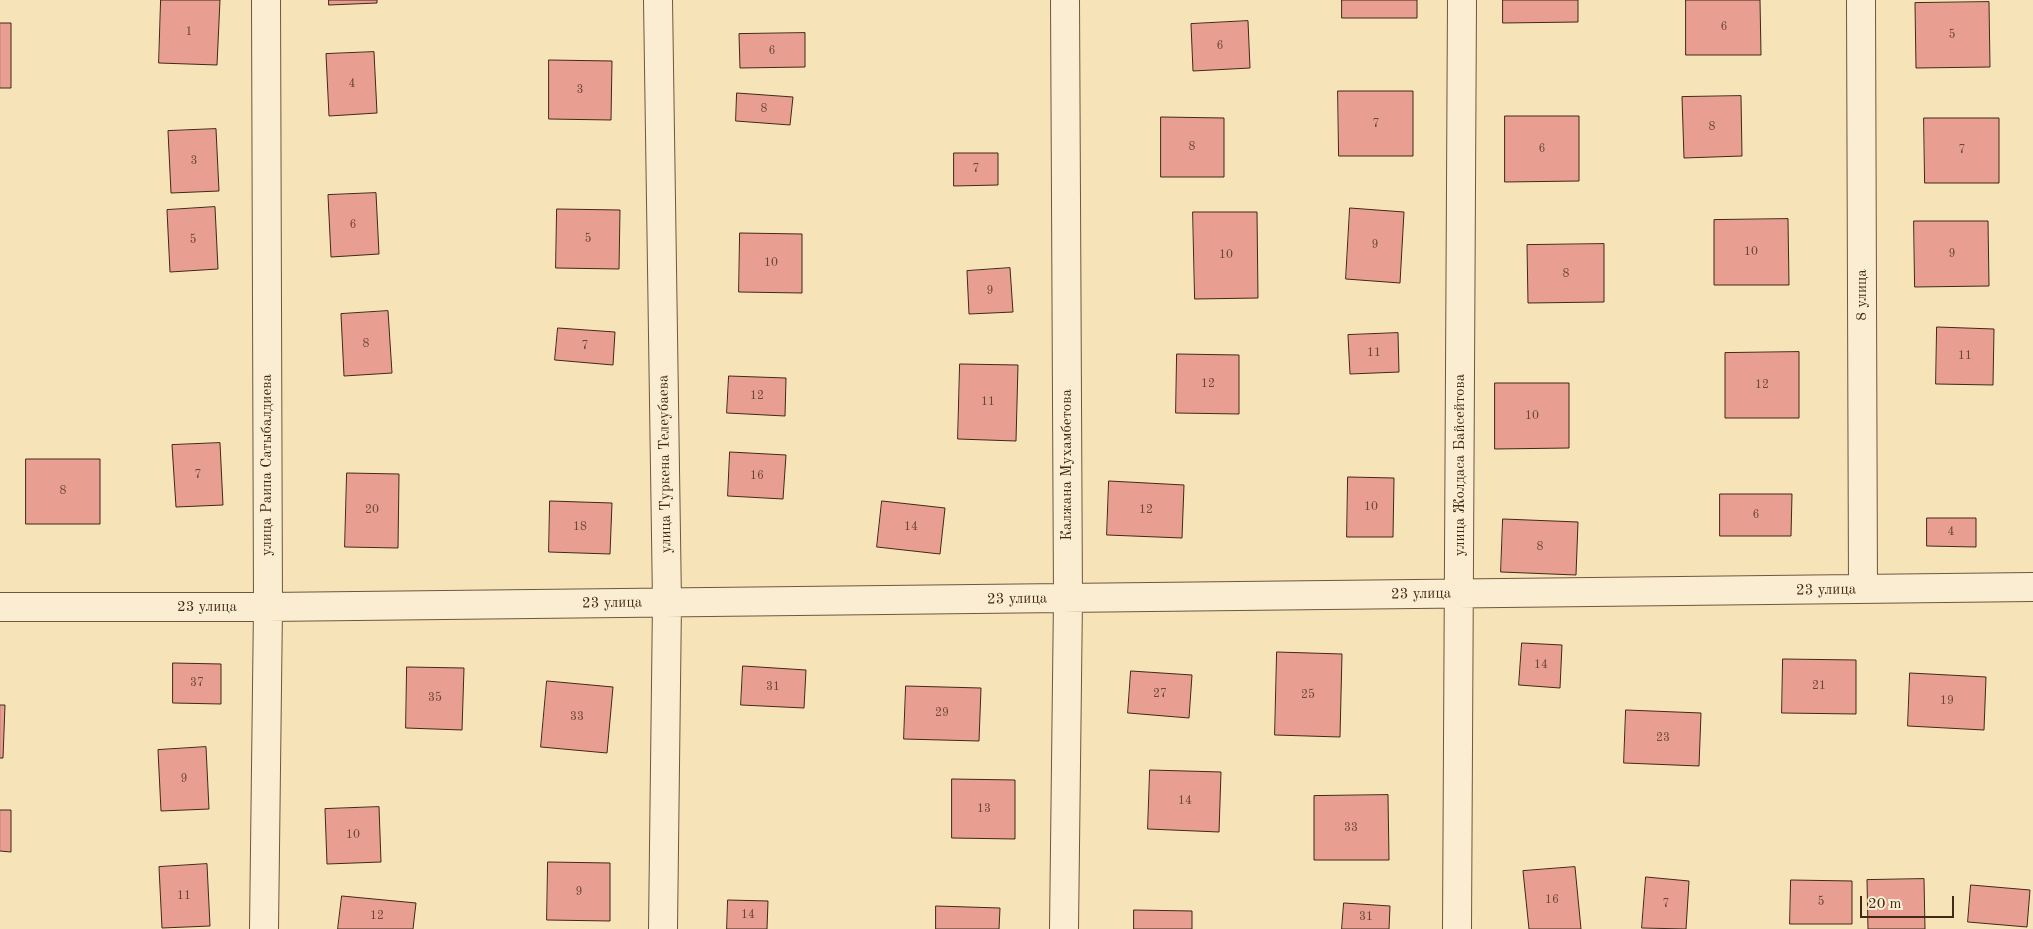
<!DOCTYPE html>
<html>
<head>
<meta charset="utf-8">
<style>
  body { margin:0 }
  #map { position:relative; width:2033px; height:929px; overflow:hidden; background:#f7e3b8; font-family:"Old Standard TT",serif }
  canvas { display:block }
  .scale { position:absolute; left:1860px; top:896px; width:94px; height:22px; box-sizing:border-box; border:2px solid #412817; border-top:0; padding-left:6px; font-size:15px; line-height:18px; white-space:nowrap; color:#412817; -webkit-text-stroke:4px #faedd1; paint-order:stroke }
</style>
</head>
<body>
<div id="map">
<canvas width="2033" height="929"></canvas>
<div class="scale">20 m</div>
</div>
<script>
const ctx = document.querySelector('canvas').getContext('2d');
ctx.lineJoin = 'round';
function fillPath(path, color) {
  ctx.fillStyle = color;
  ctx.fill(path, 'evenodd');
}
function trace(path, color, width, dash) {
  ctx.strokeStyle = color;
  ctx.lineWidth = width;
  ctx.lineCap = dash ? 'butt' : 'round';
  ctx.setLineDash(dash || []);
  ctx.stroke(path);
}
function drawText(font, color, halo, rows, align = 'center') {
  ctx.font = font + ' "Old Standard TT",serif';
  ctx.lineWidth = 4;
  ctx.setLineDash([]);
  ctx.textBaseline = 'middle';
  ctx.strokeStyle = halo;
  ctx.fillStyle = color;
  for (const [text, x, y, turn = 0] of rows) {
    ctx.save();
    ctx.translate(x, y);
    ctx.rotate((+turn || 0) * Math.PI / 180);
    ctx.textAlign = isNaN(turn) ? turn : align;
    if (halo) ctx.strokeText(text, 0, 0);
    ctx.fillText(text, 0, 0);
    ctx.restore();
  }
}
const building = new Path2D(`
  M161,0H220L217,65L159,63Z
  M329,0H377V3L329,5Z
  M1342,0H1417V18H1342Z
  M1503,0H1578V22L1503,23Z
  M1686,0H1760L1761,55H1686Z
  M1989,2L1990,67L1916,68L1915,3Z
  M1248,21L1250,68L1193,71L1191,24Z
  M0,23H11V88H0Z
  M805,33V67L740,68L739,34Z
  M374,52L377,113L329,116L326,54Z
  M549,60L612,61L611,120L549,119Z
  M1338,91H1413V156H1339Z
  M737,93L793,97L790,125L736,121Z
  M1741,96L1742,156L1684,158L1682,97Z
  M1505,116H1579V181L1505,182Z
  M1161,117L1224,118V177H1161Z
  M1924,118H1999V183H1925Z
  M216,129L219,191L171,193L168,131Z
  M954,153H998V185L954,186Z
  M376,193L379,254L331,257L328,195Z
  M215,207L218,269L170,272L167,210Z
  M1350,208L1404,212L1400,283L1346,279Z
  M557,209L620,210L619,269L556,268Z
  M1193,212H1257L1258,298L1195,299Z
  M1788,219L1789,285H1714V220Z
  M1914,221H1988L1989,286L1915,287Z
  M740,233L802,234V293L739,292Z
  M1604,244V302L1528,303L1527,245Z
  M1010,268L1013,312L969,314L967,271Z
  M388,311L392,373L344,376L341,314Z
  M1937,327L1994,329L1993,385L1936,384Z
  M558,328L615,332L613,365L555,360Z
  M1398,333L1399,372L1350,374L1348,335Z
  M1799,352V418H1725V353Z
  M1177,354L1239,355V414L1176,413Z
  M960,364L1018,365L1016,441L958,439Z
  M729,376L786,378L785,416L727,413Z
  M1495,383H1569V448L1495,449Z
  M220,443L223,505L176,507L172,445Z
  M730,452L786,455L783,499L728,496Z
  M26,459H100V524H26Z
  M347,473L399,474L398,548L345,547Z
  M1348,477L1394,478L1393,537H1347Z
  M1109,481L1184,485L1182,538L1107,535Z
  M1720,494H1792L1791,536H1720Z
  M550,501L612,503L610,554L549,552Z
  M882,501L945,508L940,554L877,547Z
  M1927,518H1976V547L1927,546Z
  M1503,519L1578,522L1576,575L1501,572Z
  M1522,643L1562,645L1560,688L1519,685Z
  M1277,652L1342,654L1340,737L1275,735Z
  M1783,659L1856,660V714L1782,713Z
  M173,663L221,664V704L173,703Z
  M743,666L806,670L804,708L741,705Z
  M407,667L464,668L462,730L406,728Z
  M1131,671L1192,675L1189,718L1128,713Z
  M1910,673L1986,677L1984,730L1908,726Z
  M547,681L613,687L607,753L541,747Z
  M906,686L981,688L979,741L904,739Z
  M0,705H5L3,758H0Z
  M1626,710L1701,713L1699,766L1624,763Z
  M206,747L209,809L161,811L158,750Z
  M1150,770L1221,772L1219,832L1148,829Z
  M952,779L1015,780V839L952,838Z
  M1388,795L1389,860H1314V796Z
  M379,807L381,862L327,864L325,809Z
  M0,810H11V852L0,851Z
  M548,862L610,863V921L547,920Z
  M207,864L210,926L162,928L159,867Z
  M1575,867L1581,929H1529L1523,871Z
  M1646,877L1689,881L1686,929L1642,928Z
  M1924,879L1925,929H1868L1867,880Z
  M1791,880L1852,881V924H1790Z
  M1971,885L2030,890L2027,927L1968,922Z
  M342,896L416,903L413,929H338Z
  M728,900L768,901L767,929H727Z
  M1344,903L1390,906L1389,929H1342Z
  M936,906L1000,908L999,929H936Z
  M1134,910L1192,911V929H1134Z`);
const minor = new Path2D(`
  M658,0L667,602L663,929
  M1861,0L1863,589
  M0,607H268L2033,587
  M264,929L268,607L266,0
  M1064,929L1068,598L1065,0
  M1457,929L1462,0`);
const numberNames = [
  ["6",1724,27],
  ["1",189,32],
  ["5",1952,35],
  ["6",1220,46],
  ["6",772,51],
  ["4",352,84],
  ["3",580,90],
  ["8",764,109],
  ["7",1376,124],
  ["8",1712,127],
  ["8",1192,147],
  ["6",1542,149],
  ["7",1962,150],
  ["3",194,161],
  ["7",976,169],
  ["6",353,225],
  ["5",588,239],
  ["5",193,240],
  ["9",1375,245],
  ["10",1751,252],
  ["9",1952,254],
  ["10",1226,255],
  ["10",771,263],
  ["8",1566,274],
  ["9",990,291],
  ["8",366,344],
  ["7",585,346],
  ["11",1374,353],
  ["11",1965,356],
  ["12",1208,384],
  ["12",1762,385],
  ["12",757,396],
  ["11",988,402],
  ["10",1532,416],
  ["7",198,475],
  ["16",757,476],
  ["8",63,491],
  ["10",1371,507],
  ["20",372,510],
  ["12",1146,510],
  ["6",1756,515],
  ["18",580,527],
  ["14",911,527],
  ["4",1951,532],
  ["8",1540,547],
  ["14",1541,665],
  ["37",197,683],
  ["21",1819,686],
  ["31",773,687],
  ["27",1160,694],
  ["25",1308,695],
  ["35",435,698],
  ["19",1947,701],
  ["29",942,713],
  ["33",577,717],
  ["23",1663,738],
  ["9",184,779],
  ["14",1185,801],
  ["13",984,809],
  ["33",1351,828],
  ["10",353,835],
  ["9",579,892],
  ["11",184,896],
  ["16",1552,900],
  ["5",1821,902],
  ["7",1666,904],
  ["14",748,915],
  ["12",377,916],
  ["31",1366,917]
];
const streetNames = [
  ["8 улица",1862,295,-90],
  ["улица Туркена Телеубаева",665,464,-91],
  ["улица Раипа Сатыбалдиева",267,465,-90],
  ["Калжана Мухамбетова",1067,465,-90],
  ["улица Жолдаса Байсейтова",1460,465,-90],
  ["23 улица",1826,590,-1],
  ["23 улица",1421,594,-1],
  ["23 улица",1017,599,-1],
  ["23 улица",612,603,-1],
  ["23 улица",207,607]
];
fillPath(building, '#e89f91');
trace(building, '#412817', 1);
trace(minor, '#6e573f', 30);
trace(minor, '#faedd1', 28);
drawText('12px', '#6b4636', null, numberNames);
drawText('15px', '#412817', '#faedd1', streetNames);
</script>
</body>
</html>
